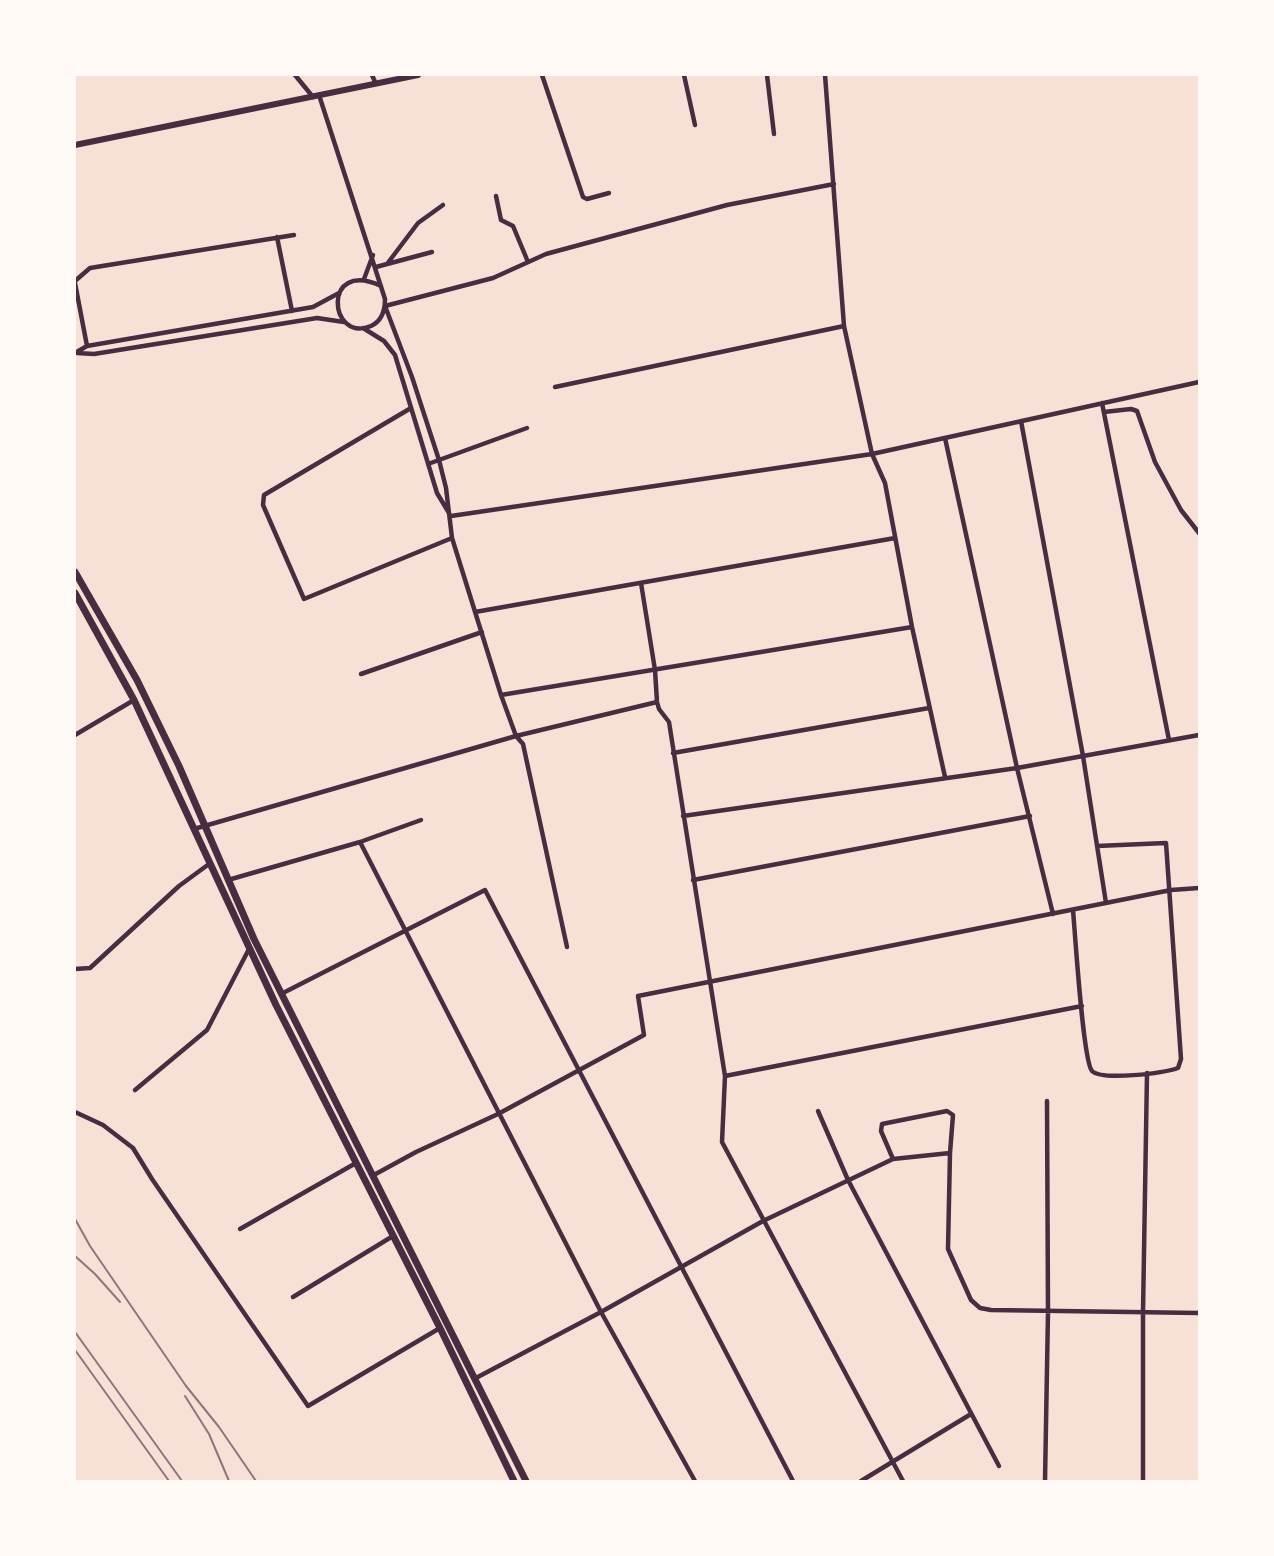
<!DOCTYPE html>
<html>
<head>
<meta charset="utf-8">
<style>
  body { margin:0 }
  #map { position:relative; width:1274px; height:1556px; overflow:hidden; background:#f7e1d7; font-family:"Sofia Sans Condensed",sans-serif }
  canvas { display:block }
  .frame { position:absolute; inset:0; border:76px solid #fffaf5; pointer-events:none }
</style>
</head>
<body>
<div id="map">
<canvas width="1274" height="1556"></canvas>
<div class="frame"></div>
</div>
<script>
const ctx = document.querySelector('canvas').getContext('2d');
ctx.lineJoin = 'round';
function trace(path, color, width, dash) {
  ctx.strokeStyle = color;
  ctx.lineWidth = width;
  ctx.lineCap = dash ? 'butt' : 'round';
  ctx.setLineDash(dash || []);
  ctx.stroke(path);
}
const minor = new Path2D(`
  M295,75L313,97
  M372,75L376,84
  M542,75L583,197L587,199L609,193
  M684,75L695,125
  M767,75L774,134
  M825,75L844,326L872,454L885,483L912,627L945,777
  M319,95L385,299C385,310 382,321 371,326C329,344 321,258 381,286
  M496,196L501,220L513,226L528,262
  M277,237L292,311
  M387,264L418,223L443,205
  M376,267L432,252
  M364,279L373,255
  M75,281L90,268L294,235
  M75,283L87,346
  M363,328L384,341L395,355L437,493L449,513
  M75,353L87,346L313,307L339,293
  M77,353L94,354L317,318L344,322
  M555,387L844,326
  M1102,403L1169,740
  M411,408L264,495L263,505L304,599L452,538
  M1104,412L1131,409L1137,411L1155,462L1181,510L1199,533
  M1021,421L1083,756L1106,903
  M945,438L1017,768L1053,914
  M428,464L527,428
  M451,516L872,454L1199,382
  M641,583L655,670L657,702L659,709L669,722L725,1076L722,1142L903,1481
  M475,612L895,538
  M361,674L482,632
  M501,695L912,627
  M75,735L134,700
  M673,753L929,708
  M683,816L1017,768L1199,735
  M194,829L516,736L657,702
  M360,842L601,1312L695,1481
  M228,880L360,842L421,820
  M693,880L1030,816
  M1073,910C1075,932 1083,1061 1092,1071C1102,1081 1164,1073 1178,1068L1181,1059L1166,843L1097,846
  M567,947L523,744L516,736L501,695L452,538L446,488L439,460L412,377L385,306L493,278L546,254L727,205L834,184
  M75,969L90,968L179,886L209,864
  M281,994L485,890L793,1481
  M725,1076L1082,1006
  M135,1090L207,1030L249,949
  M818,1111L848,1180L999,1466
  M75,1112L103,1125L133,1148L152,1179L308,1406L440,1328
  M893,1159L881,1131L882,1124L947,1111L953,1115L950,1153
  M372,1176L416,1152L498,1114L644,1035L638,996L1171,890L1199,888
  M240,1229L356,1163
  M293,1297L393,1236
  M474,1379L601,1312L763,1221L893,1159L950,1153L948,1249L971,1300L980,1308L991,1310L1199,1313
  M861,1481L971,1414
  M1045,1481L1048,1312L1047,1101
  M1143,1481V1312L1147,1073`);
const secondary = new Path2D(`
  M75,145L418,75`);
const primary = new Path2D(`
  M75,572L137,680L179,766L254,939L526,1481
  M75,593L134,700L276,1005L440,1328L514,1481`);
const rail = new Path2D(`
  M75,1219L90,1246L186,1386L219,1427L256,1481
  M75,1256L95,1274L120,1302
  M75,1332L182,1481
  M75,1350L169,1481
  M185,1396L209,1434L229,1481`);
trace(minor, '#4a2c40', 4.5);
trace(secondary, '#4a2c40', 6);
trace(primary, '#4a2c40', 7);
trace(rail, '#8f747c', 2);
</script>
</body>
</html>
